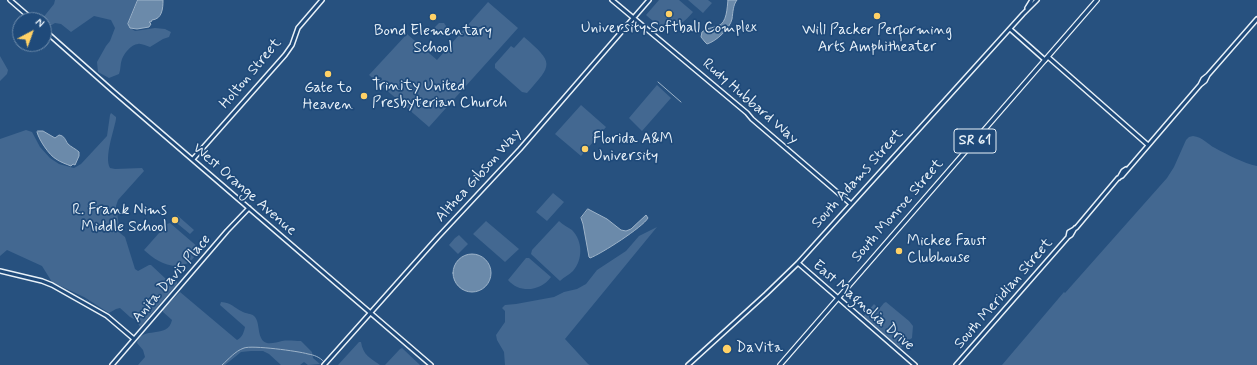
<!DOCTYPE html>
<html>
<head>
<meta charset="utf-8">
<style>
  body { margin:0 }
  #map { position:relative; width:1257px; height:365px; overflow:hidden; background:#27517f; font-family:Mynerve,sans-serif }
  canvas { display:block }
  .north { position:absolute; left:12px; top:12px; width:40px; height:40px; box-sizing:border-box; background:#1f4a7a; border:1px solid #6f8dac; border-radius:50%; rotate:41deg; font-size:11px; font-weight:700; line-height:16px; text-align:center; color:#e8f1f8 }
  .north::after { content:''; display:block; margin:auto; width:14px; height:18px; background:#ffd166; clip-path:polygon(50% 0,100% 100%,50% 72%,0 100%) }
</style>
</head>
<body>
<div id="map">
<canvas width="1257" height="365"></canvas>
<div class="north">N</div>
</div>
<script>
const ctx = document.querySelector('canvas').getContext('2d');
ctx.lineJoin = 'round';
function fillPath(path, color) {
  ctx.fillStyle = color;
  ctx.fill(path, 'evenodd');
}
function trace(path, color, width, dash) {
  ctx.strokeStyle = color;
  ctx.lineWidth = width;
  ctx.lineCap = dash ? 'butt' : 'round';
  ctx.setLineDash(dash || []);
  ctx.stroke(path);
}
function drawText(font, color, halo, rows, align = 'center') {
  ctx.font = font + ' Mynerve,sans-serif';
  ctx.lineWidth = 3.5;
  ctx.setLineDash([]);
  ctx.textBaseline = 'middle';
  ctx.strokeStyle = halo;
  ctx.fillStyle = color;
  for (const [text, x, y, turn = 0] of rows) {
    ctx.save();
    ctx.translate(x, y);
    ctx.rotate((+turn || 0) * Math.PI / 180);
    ctx.textAlign = isNaN(turn) ? turn : align;
    if (halo) ctx.strokeText(text, 0, 0);
    ctx.fillText(text, 0, 0);
    ctx.restore();
  }
}
const green = new Path2D(`
  M55,0H138L128,23L129,27L135,31L155,28L165,29L171,32L169,37L163,39L150,47C146,46 141,43 138,44C131,44 124,54 122,59C120,64 121,69 119,74L109,78L98,72L97,62L106,46L110,41L115,28L111,20L94,16L71,32L61,24L55,23L50,26L44,23V20L42,19L54,4Z
  M659,0H679L693,12C676,32 665,33 646,15Z
  M688,0H708L712,3L703,13Z
  M488,2L518,28L429,127L369,75L407,34L437,60Z
  M439,23H444L446,26L444,35L442,36L433,34L431,31Z
  M524,37C554,63 553,64 527,93L522,92L495,68V64L511,46L514,48Z
  M0,56L8,70L7,74L0,81Z
  M657,85L671,98L642,131L629,118Z
  M581,105L606,127L581,156L555,134Z
  M111,113L116,117V119C114,131 104,157 110,168L115,169L142,168L144,171L118,200L116,206L120,233L125,237L135,269L138,271L149,265H151L166,279L169,280L173,278L177,281V284L140,327L136,320L130,317L120,308L116,309L109,313L84,297L52,282L42,266L7,250L0,256V139L26,130L32,132L40,147L50,158L59,164L74,168L81,164L107,136L110,115Z
  M1193,136C1203,137 1207,144 1215,148C1228,155 1243,163 1257,166V365H1002L1064,292L1065,293L1167,178L1174,167L1186,140L1189,137Z
  M553,193L564,202L547,221L536,212Z
  M177,215L194,230L190,234L173,220Z
  M486,221L519,249L505,262L473,234Z
  M559,221C563,225 568,227 572,230C583,241 583,260 573,271C569,275 564,277 560,281L531,254L532,250Z
  M170,223L199,248V251C196,254 193,260 188,263C172,271 156,261 144,250L167,224Z
  M657,227L565,339L588,364L590,365H505L504,352L497,340L496,335L505,322V311L502,308L505,305L516,304L554,297L564,292L577,289L586,284L597,270L626,251L639,236Z
  M459,235L468,244L458,254L449,245L455,238Z
  M526,258H529L551,277C541,291 520,294 508,280Z
  M180,292L237,340C242,338 244,332 245,327L220,305L221,302C232,303 233,307 243,312C246,314 251,313 254,316C261,322 256,340 267,343C271,344 278,342 282,341C288,340 295,341 301,341L312,352L313,358L320,364L308,365L304,362L300,365H281L269,354L263,351H251L241,352L225,365H138L145,357L143,350L137,343C141,325 168,340 172,320L163,312V309Z
  M886,302L909,321L913,326L912,338L903,344L902,347L900,348L863,317L874,304L879,309L884,303Z
  M359,342H361C363,355 370,358 380,365H338Z
  M402,348L420,365H385L400,349Z`);
const water = new Path2D(`
  M138,0H163C163,9 162,19 152,20L151,22H149L151,24L149,27L137,29L130,28L128,24Z
  M728,0H737C733,5 733,12 732,19C730,28 717,41 707,44L705,42L701,37L702,32C707,28 712,28 718,26C727,23 727,8 728,0Z
  M38,131H43L55,138L59,135C65,136 65,140 68,144C71,147 76,149 79,152V156L75,165L73,164L71,166C66,164 60,162 56,159C49,155 39,140 37,132Z
  M588,209L607,219L621,230L626,231L631,229L646,215L648,218C643,227 601,254 590,258L589,257L583,224L581,218Z
  M453 273a19 19 0 1 1 38 0a19 19 0 1 1-38 0Z`);
const stream = new Path2D(`
  M658,82L681,102
  M222,365C229,359 235,351 244,348C252,345 298,351 308,354C314,355 320,357 324,362`);
const secondary = new Path2D(`
  M10,0L33,20
  M612,0L747,113L752,119L851,204
  M1027,8L1032,0
  M1010,29L1045,60
  M44,30L114,92L431,365
  M1048,57L1148,145
  M1200,85L1205,81L1208,75
  M193,159L285,55L292,45L298,28L322,0
  M1119,178L1123,171L1126,169
  M1068,237L1069,232L1076,228L1118,178L1122,176L1200,85L1203,79L1208,75L1257,19
  M798,263L915,365
  M0,271L42,281L52,285L107,316L134,339
  M112,365L227,231L249,208
  M324,365L438,237L520,149L649,0
  M688,365L766,294L798,263L1023,14L1037,0
  M956,365L1068,237L1071,235L1075,228`);
const primary = new Path2D(`
  M780,365L1097,0`);
const markers = [
  [669,14,4,"#ffd166"],
  [877,16,4,"#ffd166"],
  [433,17,4,"#ffd166"],
  [328,74,4,"#ffd166"],
  [364,96,4,"#ffd166"],
  [585,149,4,"#ffd166"],
  [175,220,4,"#ffd166"],
  [899,251,4,"#ffd166"],
  [727,349,5,"#ffd166"]
];
const shields = [
  [975,141,42]
];
const shieldNames = [
  ["SR 61",975,141]
];
const poiNames = [
  ["University Softball Complex",669,29],
  ["Will Packer Performing",877,31],
  ["Arts Amphitheater",877,48],
  ["Bond Elementary",433,32],
  ["School",433,49],
  ["Trinity United",372,87,"left"],
  ["Presbyterian Church",372,104,"left"],
  ["Gate to",328,89],
  ["Heaven",328,106],
  ["Florida A&M",593,140,"left"],
  ["University",593,157,"left"],
  ["R. Frank Nims",167,211,"right"],
  ["Middle School",167,228,"right"],
  ["Mickee Faust",907,242,"left"],
  ["Clubhouse",907,259,"left"],
  ["DaVita",736,349,"left"]
];
const streetNames = [
  ["Holton Street",251,74,-50],
  ["Rudy Hubbard Way",750,102,41],
  ["Althea Gibson Way",479,176,-48],
  ["South Adams Street",858,179,-48],
  ["West Orange Avenue",244,190,41],
  ["South Monroe Street",898,211,-49],
  ["Anita Davis Place",172,279,-49],
  ["South Meridian Street",1004,294,-49],
  ["East Magnolia Drive",863,306,41]
];
fillPath(green, '#436891');
fillPath(water, '#6b8aaa');
trace(water, '#9db3c9', 1);
trace(stream, '#9db3c9', 1);
trace(secondary, '#e8f1f8', 6);
trace(primary, '#e8f1f8', 6);
trace(secondary, '#1f4a7a', 3);
trace(primary, '#1f4a7a', 3.5);
for (const [x, y, r, color] of markers) {
  const dot = new Path2D();
  dot.arc(x, y, r, 0, 2 * Math.PI);
  ctx.fillStyle = color;
  ctx.fill(dot);
  trace(dot, '#1f4a7a', 1.5);
}
for (const [x, y, w] of shields) {
  const box = new Path2D();
  box.roundRect(x - w / 2, y - 12, w, 24, 3);
  ctx.fillStyle = '#1f4a7a';
  ctx.fill(box);
  trace(box, '#e8f1f8', 1);
}
drawText('bold 14px', '#e8f1f8', null, shieldNames);
drawText('15px', '#e8f1f8', '#1f4a7a', poiNames);
drawText('15px', '#e8f1f8', '#1f4a7a', streetNames);
</script>
</body>
</html>
